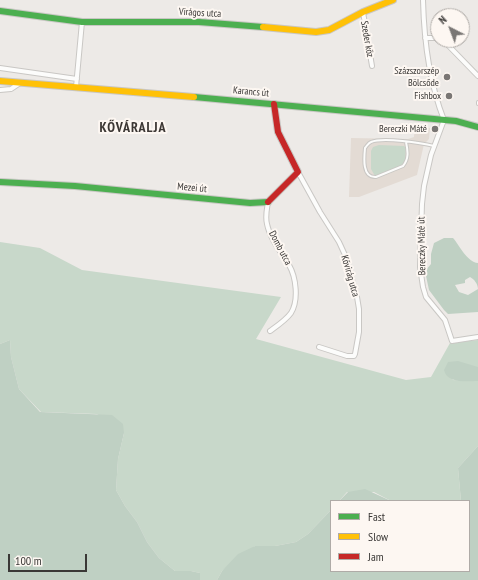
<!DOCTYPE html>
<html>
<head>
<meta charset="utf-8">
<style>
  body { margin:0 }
  #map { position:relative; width:478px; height:580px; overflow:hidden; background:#edeae7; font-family:"PT Sans Narrow",sans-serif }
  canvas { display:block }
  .legend { position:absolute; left:330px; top:500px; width:140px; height:72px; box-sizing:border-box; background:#fdf7f2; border:1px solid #afaba7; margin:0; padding:5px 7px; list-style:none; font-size:12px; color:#3a3836 }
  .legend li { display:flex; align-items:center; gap:8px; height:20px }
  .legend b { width:20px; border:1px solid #afaba7 }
  .north { position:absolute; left:430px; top:8px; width:40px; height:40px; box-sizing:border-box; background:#fdf7f2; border:1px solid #afaba7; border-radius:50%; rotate:318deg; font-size:11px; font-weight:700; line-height:16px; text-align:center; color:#3a3836 }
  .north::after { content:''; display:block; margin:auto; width:14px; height:18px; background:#797674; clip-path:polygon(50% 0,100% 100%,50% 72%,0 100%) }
  .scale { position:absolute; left:8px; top:554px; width:79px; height:18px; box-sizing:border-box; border:2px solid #3a3836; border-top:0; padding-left:5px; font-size:12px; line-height:14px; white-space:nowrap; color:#3a3836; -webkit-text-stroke:3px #fdf7f2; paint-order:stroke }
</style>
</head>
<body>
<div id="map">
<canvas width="478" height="580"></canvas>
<ul class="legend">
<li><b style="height:5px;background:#4caf50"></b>Fast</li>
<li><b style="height:5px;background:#ffc107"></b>Slow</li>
<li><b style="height:5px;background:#c62828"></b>Jam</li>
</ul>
<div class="north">N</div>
<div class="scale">100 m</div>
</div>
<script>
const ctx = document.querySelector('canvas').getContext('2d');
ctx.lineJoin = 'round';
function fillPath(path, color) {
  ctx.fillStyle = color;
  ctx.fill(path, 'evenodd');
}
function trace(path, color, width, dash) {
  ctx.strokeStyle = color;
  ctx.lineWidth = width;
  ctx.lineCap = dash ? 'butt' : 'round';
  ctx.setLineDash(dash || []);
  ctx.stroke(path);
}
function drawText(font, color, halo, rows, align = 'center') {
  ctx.font = font + ' "PT Sans Narrow",sans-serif';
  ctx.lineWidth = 4;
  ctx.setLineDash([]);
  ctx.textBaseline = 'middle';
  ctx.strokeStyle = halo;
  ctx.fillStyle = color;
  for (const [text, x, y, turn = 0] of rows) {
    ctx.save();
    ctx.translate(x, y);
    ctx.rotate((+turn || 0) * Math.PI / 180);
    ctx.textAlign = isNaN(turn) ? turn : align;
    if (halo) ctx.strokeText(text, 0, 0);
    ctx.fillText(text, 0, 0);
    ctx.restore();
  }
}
const built = new Path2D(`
  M415,126L430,128L429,139L424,144L417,175L359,197H349L351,138L408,139L414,137Z`);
const green = new Path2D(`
  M379,145L404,146L406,148L405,160L402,166L380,176H375L371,169V151L373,147Z
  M0,242L40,248L82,270L281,297L256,339L406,380L431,377L450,343L478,340V367L452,380L478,381V446L458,468L461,501H391L374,492H347L339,501H331V510L308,534L296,542L275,546H255L222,571L217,580H200V573L191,571H175L159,558L147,542L137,522L125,506L116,490L118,459L124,433L97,414L41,412L19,389L11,357L10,340L0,344Z`);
const forest = new Path2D(`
  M444,238H453C460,246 467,262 478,263V312L448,314L444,310L429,290L425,271L431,264V254L434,243ZM470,277C474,279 478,284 478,289L468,295L459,292L455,285L465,283V280Z
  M10,340L11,357L19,389L40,412L112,415L123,424L124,433L118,459L116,490L125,506L137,522L147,542L159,558L175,571H191L200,573V580H0V344Z
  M458,361L478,367V381C467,381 447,384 444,370L448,362Z
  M478,446V580H217L222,571L238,554L255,546H275L296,542L308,534L331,510V571H469V501H461L458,468Z
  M365,489L391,501H339L348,492Z`);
const lane = new Path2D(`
  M478,102V104
  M406,142C408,151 409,159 403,166L376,177C362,178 364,158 365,148C367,146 368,143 371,142C383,137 422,143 434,146`);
const street = new Path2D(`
  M423,0C424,41 429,82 444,120L431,155L424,186L422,204L420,267L423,287L426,297L445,320L452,341L478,337
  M363,12L372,66
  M425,38H438
  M443,40L478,76
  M0,68L77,79
  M76,87L82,22
  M0,90L11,89L20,83
  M298,172L320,212L339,242L345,255L357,297L359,309V332L355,354L354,356H347L319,347
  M268,202C267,209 265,216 267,224C270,239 281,252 289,265C296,277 299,300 291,313C286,320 277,326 270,331`);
const fast = new Path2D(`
  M0,11L82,22H199L263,27
  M194,97L456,121L478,127
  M0,182L75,186L250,203L268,202`);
const slow = new Path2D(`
  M263,27L316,32L329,30L363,12L393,0
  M0,81L194,97`);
const jam = new Path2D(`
  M268,202L298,172L278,132L274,104`);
const markers = [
  [447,77,4,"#797674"],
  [449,96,4,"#797674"],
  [435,129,4,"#797674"]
];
const streetNames = [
  ["Virágos utca",200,13,3],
  ["Szeder köz",367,39,80],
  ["Karancs út",251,92,5],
  ["Mezei út",192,188,5],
  ["Bereczky Máté út",422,246,-91],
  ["Domb utca",280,248,62],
  ["Kővirág utca",350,276,74]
];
const poiNames = [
  ["Százszorszép",439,71],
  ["Bölcsőde",439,83],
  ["Fishbox",441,96],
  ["Bereczki Máté",427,129]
];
const districtNames = [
  ["KŐVÁRALJA",133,128]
];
fillPath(built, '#e3dbd4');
fillPath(green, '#c8d8ca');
fillPath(forest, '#bfd0c3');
trace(lane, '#c9c7c4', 4);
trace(street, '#c9c7c4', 6);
trace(fast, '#c9c7c4', 8);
trace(slow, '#c9c7c4', 8);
trace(jam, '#c9c7c4', 8);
trace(lane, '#fcfcfb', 2);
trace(street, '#fcfcfb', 4);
trace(fast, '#4caf50', 6);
trace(slow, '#ffc107', 6);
trace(jam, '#c62828', 6);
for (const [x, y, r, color] of markers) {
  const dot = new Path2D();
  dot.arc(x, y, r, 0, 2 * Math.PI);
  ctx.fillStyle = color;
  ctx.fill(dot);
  trace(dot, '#fdf7f2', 1.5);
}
drawText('10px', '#3a3836', '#fdf7f2', streetNames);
drawText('10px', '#3a3836', '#fdf7f2', poiNames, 'right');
ctx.letterSpacing = '1px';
drawText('bold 14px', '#3c3734', '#fdf7f2', districtNames);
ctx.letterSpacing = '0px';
</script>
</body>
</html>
